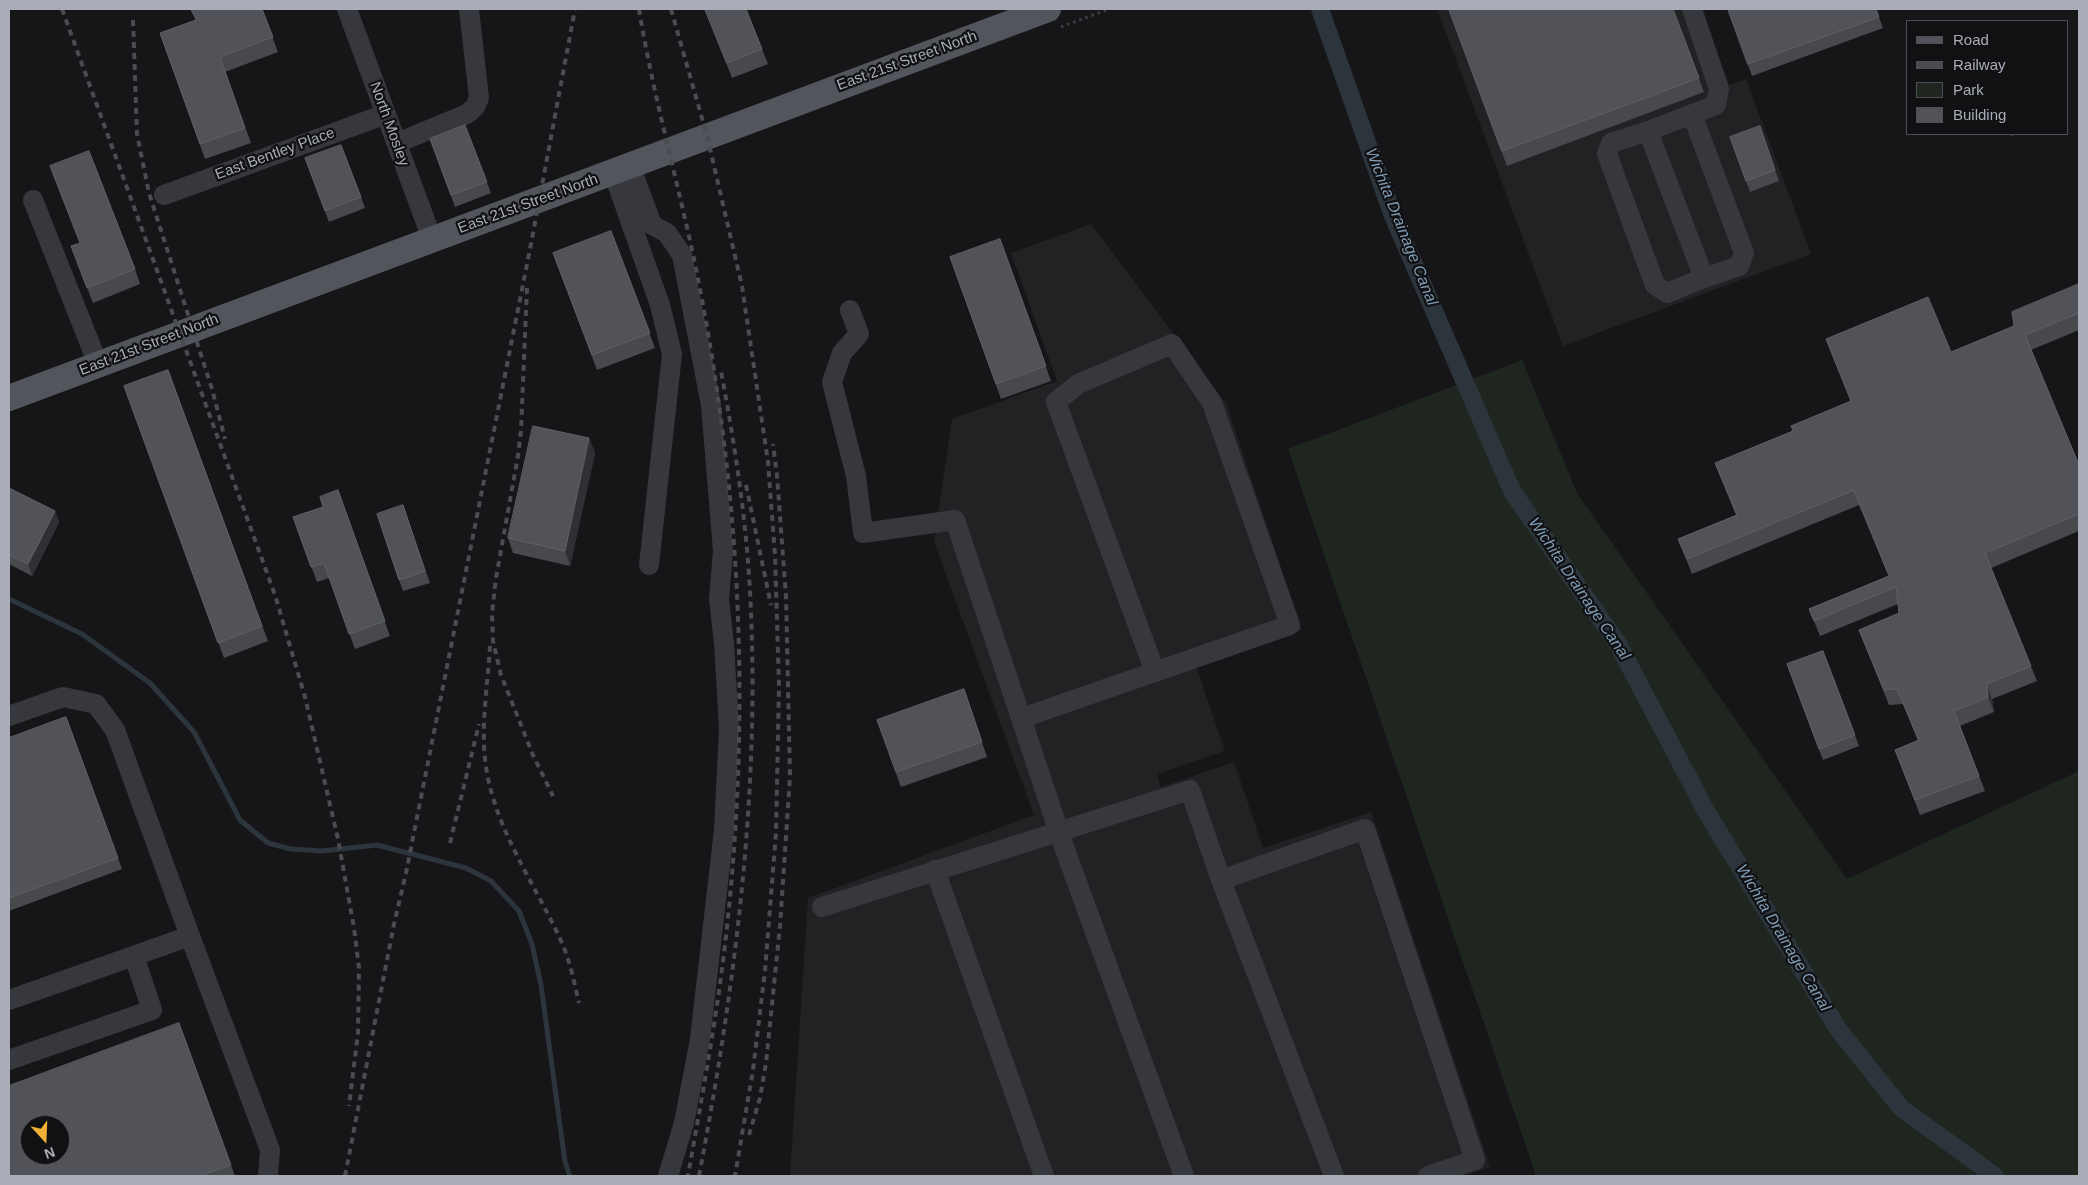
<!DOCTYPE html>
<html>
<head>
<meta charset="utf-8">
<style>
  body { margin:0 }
  #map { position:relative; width:2088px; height:1185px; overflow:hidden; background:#161618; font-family:Arial,sans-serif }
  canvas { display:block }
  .frame { position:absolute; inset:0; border:10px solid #a8adb8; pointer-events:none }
  .legend { position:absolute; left:1906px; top:20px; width:162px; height:115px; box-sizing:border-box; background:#111113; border:1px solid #4d4f55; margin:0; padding:6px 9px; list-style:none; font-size:15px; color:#a8adb8 }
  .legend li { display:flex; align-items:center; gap:10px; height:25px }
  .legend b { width:25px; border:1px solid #4d4f55 }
  .north { position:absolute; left:20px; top:1115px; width:50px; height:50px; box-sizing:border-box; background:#111113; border:1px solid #4d4f55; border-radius:50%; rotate:160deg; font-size:14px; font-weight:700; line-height:20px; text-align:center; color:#a8adb8 }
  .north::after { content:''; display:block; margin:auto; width:18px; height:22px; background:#f2b134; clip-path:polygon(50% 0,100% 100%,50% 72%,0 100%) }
</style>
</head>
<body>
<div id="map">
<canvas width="2088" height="1185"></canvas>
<div class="frame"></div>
<ul class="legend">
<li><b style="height:6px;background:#53555c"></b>Road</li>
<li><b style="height:6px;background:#4a4c52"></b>Railway</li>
<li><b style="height:14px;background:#1e261f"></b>Park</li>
<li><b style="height:14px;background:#525359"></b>Building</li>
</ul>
<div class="north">N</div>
</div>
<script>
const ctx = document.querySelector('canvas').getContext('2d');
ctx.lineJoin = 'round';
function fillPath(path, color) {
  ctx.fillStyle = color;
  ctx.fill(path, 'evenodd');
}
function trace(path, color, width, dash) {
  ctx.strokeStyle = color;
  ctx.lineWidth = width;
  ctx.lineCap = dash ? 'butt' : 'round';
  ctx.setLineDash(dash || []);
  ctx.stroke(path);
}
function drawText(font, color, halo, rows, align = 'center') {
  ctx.font = font + ' Arial,sans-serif';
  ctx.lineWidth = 4.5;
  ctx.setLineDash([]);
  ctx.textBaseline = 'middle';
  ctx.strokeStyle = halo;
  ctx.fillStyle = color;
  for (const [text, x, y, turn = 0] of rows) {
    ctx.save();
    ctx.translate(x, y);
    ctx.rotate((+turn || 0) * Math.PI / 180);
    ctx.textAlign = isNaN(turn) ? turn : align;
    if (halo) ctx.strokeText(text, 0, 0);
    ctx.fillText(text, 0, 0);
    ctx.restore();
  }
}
const built = new Path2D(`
  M1437,9H1700L1729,85L1746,79L1811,254L1563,346Z
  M1091,224L1226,403L1302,630L1196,666L1225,751L1157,774L1161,787L1234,762L1263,848L1371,812L1490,1167L1463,1176H790L808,898L1034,815L934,542L952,419L1057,381L1011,253Z`);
const green = new Path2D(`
  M1522,360L1577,493L1847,879L2079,771V1176H1536L1288,449Z`);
const stream = new Path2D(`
  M9,599L82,634L150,683L194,732L240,820L268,843L291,849L322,851L377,845L466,868L491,881L519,911L532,944L541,985L565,1162L570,1176`);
const canal = new Path2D(`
  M1320,9L1393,216L1512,491L1618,644L1706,811L1838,1029L1901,1108L1995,1176`);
const path = new Path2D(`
  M1061,27L1109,9`);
const minor = new Path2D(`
  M347,9L432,239
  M1692,9L1719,89L1716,105L1648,131L1704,278L1739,266L1744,253L1692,114
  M1648,131L1611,143L1607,154L1655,285L1667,293L1704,278
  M397,143L467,114L475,107L479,98L469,9
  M630,165L652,225L667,233L682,255L711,405L723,551L719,599L724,644L729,728L724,830L700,1039L684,1123L668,1176
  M613,172L660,305L672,354L649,565
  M164,195L386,114
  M33,200L98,364
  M850,310L859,334L842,353L832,382L856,476L863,533L955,520L1063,844L1184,1176
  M9,716L63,697L96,704L115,730L190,936L9,1000
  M1022,718L1290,625L1212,403L1172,344L1078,384L1056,402L1155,672
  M935,870L1044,1176
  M1221,880L1334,1176
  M822,907L1190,790L1221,880L1365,829L1475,1160L1428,1176
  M190,936L270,1150L268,1176
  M9,1060L152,1010L134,956`);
const major = new Path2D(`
  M9,398L1048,9`);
const rail = new Path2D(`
  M62,9L275,595L305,697L338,839L354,928L359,968L358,1033L349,1106
  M639,9C653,95 677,178 695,264C704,308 712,353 718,398C744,575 746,758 726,936C717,1017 702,1096 688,1176
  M671,9L707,136L742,286L768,462L775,555L779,686L776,833L765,971L753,1070L735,1176
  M133,20L137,134L149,193L212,389L225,439
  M527,288L521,430L518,456L496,578L492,613L493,641L501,675L533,755L553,796
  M746,485L771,605
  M490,646C488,685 480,727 486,767C496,832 535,883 561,941C570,960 574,982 579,1003
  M450,843L479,724
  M749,1135L760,1098L766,1063L780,926L790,777L786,596L777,476L773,444
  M345,1176L394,924L406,873L531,244L575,9
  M699,1176C734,991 759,802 751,613C748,531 736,451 721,371`);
const wall = new Path2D(`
  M262,9L278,52L225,72L251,143L205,159L160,33L196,20Z
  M705,9H746L768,64L732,78Z
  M1449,9H1673L1704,92L1507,166Z
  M1728,9H1876L1883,28L1752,76Z
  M465,125L491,193L455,207L430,139Z
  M1760,126L1779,181L1750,192L1730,137Z
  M2010,134H2017L2011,136Z
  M305,158L361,197L365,208L329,222Z
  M611,231L655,348L597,370L553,253Z
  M1000,239L1051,381L1001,399L950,257Z
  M71,246L135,269L140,284L93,303Z
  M2079,284V330L2031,350L2079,465V531L1991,568L2037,681L1992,699L1994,712L1960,726L1985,791L1920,815L1895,750L1918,741L1903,704L1889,705L1859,630L1899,613L1898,604L1820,636L1809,609L1889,576L1859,505L1692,574L1678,539L1736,515L1715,463L1793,431L1851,401L1826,339L1951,352L2014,326Z
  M168,370L268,641L224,658L124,386Z
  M589,438L595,453L570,566L513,553L508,538Z
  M9,488L55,511L59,522L32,576L9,564Z
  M338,490L390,636L355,649L329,578L317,582L293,517L323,507Z
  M403,505L430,583L403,591L399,580Z
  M1823,651L1859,746L1823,760L1787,664Z
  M964,689L987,757L901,787L877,720Z
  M66,717L122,869L9,911V738Z
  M179,1023L235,1176H9Z`);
const shadedWall = new Path2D(`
  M589,438L595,453L570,566L565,551Z
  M55,511L59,522L32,576L28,564Z
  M1987,684L1992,699L1994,712L1988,697Z`);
const building = new Path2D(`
  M191,9H262L273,37L220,57L245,128L200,144L160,33L196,20Z
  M705,9H746L762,49L727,63Z
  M1449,9H1673L1699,78L1502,151Z
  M1728,9H1876L1879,17L1748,64Z
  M465,125L487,182L451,195L430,139Z
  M1760,126L1775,170L1746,181L1730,137Z
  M341,145L361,197L325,211L305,158Z
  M89,151L135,269L87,288L71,246L80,243L50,166Z
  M611,231L650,333L592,355L553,253Z
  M1000,239L1046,366L996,384L950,257Z
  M2079,284V313L2025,335L2079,465V514L1985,553L2031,666L1987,684L1988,697L1954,711L1979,776L1915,800L1895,750L1919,740L1897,689L1884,690L1859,630L1899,613L1896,587L1814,621L1809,609L1889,576L1854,490L1687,559L1678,539L1737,515L1715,463L1793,431L1791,426L1851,401L1826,339L1928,297L1951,352L2014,326L2012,312Z
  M168,370L262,626L218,643L124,386Z
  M533,426L589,438L565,551L508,538Z
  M9,488L55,511L28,564L9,555Z
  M338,490L385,621L349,634L324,563L311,567L293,517L323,507L320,497Z
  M403,505L425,571L399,580L377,514Z
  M1823,651L1855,735L1819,749L1787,664Z
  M964,689L982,742L896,772L877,720Z
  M66,717L118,858L9,898V738Z
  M179,1023L231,1165L199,1176H9V1086ZM30,1125H60V1155H30Z`);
const streetNames = [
  ["East 21st Street North",907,61,-20],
  ["North Mosley",389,124,70],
  ["East Bentley Place",275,154,-20],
  ["East 21st Street North",528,204,-20],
  ["East 21st Street North",149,345,-21]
];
const waterNames = [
  ["Wichita Drainage Canal",1401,227,68],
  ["Wichita Drainage Canal",1579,589,56],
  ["Wichita Drainage Canal",1783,938,59]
];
fillPath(built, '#222225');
fillPath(green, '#1e261f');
trace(stream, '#2c353c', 5);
trace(canal, '#2c353c', 18);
trace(path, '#3d3f44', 3, [2.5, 4]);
trace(minor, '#37383d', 20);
trace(major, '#53555c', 26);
trace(rail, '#4a4c52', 4, [6, 5]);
fillPath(wall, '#47494d');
fillPath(shadedWall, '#2f3033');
fillPath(building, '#525359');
trace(building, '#5f6168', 1);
drawText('15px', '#a8adb8', '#111113', streetNames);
drawText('italic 16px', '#7f9bb3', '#111113', waterNames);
</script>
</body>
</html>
